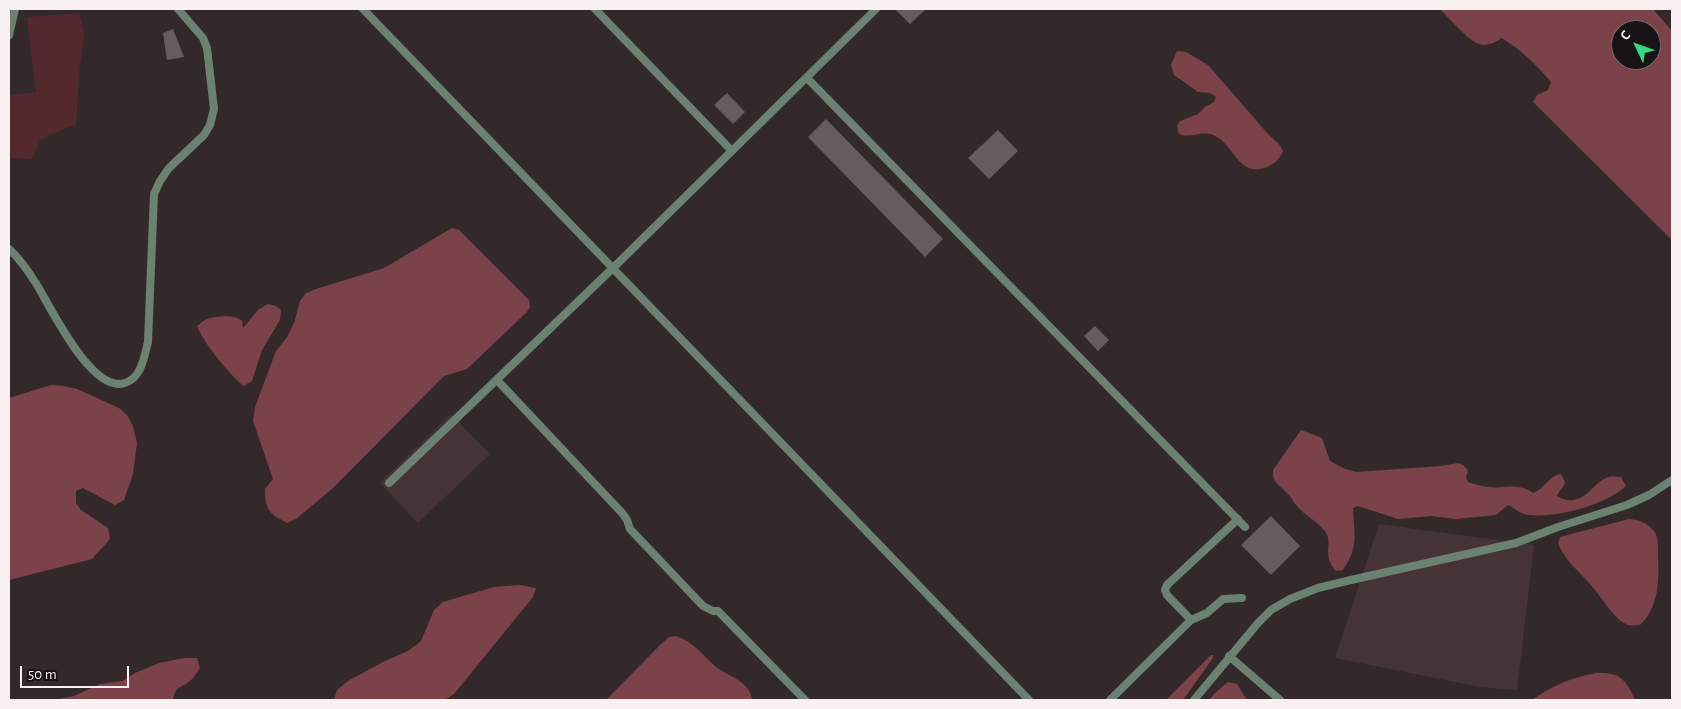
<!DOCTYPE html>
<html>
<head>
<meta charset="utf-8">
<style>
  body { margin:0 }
  #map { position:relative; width:1681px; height:709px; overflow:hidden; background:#34292a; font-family:"Alegreya Sans",sans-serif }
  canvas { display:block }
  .frame { position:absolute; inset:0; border:10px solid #f8f0f1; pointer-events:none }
  .north { position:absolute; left:1611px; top:20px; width:50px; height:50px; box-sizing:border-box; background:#181314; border:1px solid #726b6c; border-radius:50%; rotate:312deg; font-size:14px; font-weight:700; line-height:20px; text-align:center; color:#f8f0f1 }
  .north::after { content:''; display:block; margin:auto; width:18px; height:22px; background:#36d881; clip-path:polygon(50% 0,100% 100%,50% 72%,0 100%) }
  .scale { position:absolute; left:20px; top:666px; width:109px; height:22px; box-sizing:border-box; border:2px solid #f8f0f1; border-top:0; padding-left:6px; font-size:15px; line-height:18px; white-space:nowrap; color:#f8f0f1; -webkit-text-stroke:4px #181314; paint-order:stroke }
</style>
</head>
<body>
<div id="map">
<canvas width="1681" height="709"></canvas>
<div class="frame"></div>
<div class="north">С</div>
<div class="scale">50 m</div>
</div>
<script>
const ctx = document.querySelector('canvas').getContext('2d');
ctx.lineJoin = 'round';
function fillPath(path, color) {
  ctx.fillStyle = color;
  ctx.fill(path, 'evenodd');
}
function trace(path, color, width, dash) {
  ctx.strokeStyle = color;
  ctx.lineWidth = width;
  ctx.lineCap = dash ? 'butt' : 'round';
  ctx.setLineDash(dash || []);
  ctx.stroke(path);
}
const built = new Path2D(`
  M451,414L490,454L418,523L380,483Z
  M1379,524L1534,545L1517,690L1480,687L1335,658Z`);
const green = new Path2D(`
  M79,13L84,34L80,64L76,124L41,139L31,159L9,158V95L36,92L27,17Z`);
const forest = new Path2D(`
  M1440,9H1653L1672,31V240L1533,102L1537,95L1548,90L1551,82C1537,65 1521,50 1502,38C1495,42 1488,47 1479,44C1469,41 1448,17 1440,9ZM1621,30H1651V60H1621Z
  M1177,51L1186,52L1208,65L1269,135L1279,144L1283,151C1280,159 1274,164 1267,167C1238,179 1234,143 1213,135C1202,130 1190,139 1179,134L1177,126L1180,121L1198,114L1205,107L1214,102L1216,97L1210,93L1198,92L1174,75L1171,65Z
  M452,228L459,230L529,300L530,307L527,312L467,369L444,376L333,488L296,519L287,523C269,513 265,510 265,489L273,479L253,421L255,407L276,351L287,337L294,323L300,301L306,293L316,289L384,268Z
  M268,304L276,306L281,310L280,320L262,350L252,381L244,386C232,378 202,341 197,326C200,324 203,320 207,319C217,316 234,314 242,321L243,328L258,310Z
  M51,385L64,386L77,389L119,408L127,415L133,426L137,443L133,474L124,500L115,505L83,488L76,491V503L81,510L108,528L110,539L92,559L9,580V398Z
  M1301,430L1322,438L1330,461L1345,469L1357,472L1441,466L1458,463L1463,465L1468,470L1466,478L1468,482C1474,484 1481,486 1488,487C1506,489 1516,482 1533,493C1545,489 1548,476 1561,474L1565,482C1564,488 1559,490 1557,496C1584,511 1592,481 1609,477C1612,476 1618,477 1621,477L1626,486C1606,505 1557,518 1529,515C1522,515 1514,508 1508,505L1496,515L1456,519L1431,516L1398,519L1358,506L1353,508C1354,533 1359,547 1343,570L1336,571C1321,555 1334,544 1325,531C1317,521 1304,515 1296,505C1293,502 1292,498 1289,495C1281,486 1272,484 1273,470Z
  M1629,519C1639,520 1646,522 1653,530C1659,536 1658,548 1658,556C1659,581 1659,607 1640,625C1636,625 1631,626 1628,625C1614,620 1601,596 1591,585C1579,571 1565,561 1558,543L1560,537Z
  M520,585L536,588L533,597L454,694L445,700H334L337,690L348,681L383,662L408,651L421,641L434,610L443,602L494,587Z
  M676,636C694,642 702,655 716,667C728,676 751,682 752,700H606L660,645L669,637Z
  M1211,655H1213V658L1183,700H1166Z
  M184,658H197L200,668C198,671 195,676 192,679C183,689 176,683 173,700H54L74,696L100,684L123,681L135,673L159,663Z
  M1596,673C1620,672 1626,679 1635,700H1532C1553,685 1571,678 1596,673Z
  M1228,682L1237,684L1247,700H1209L1215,693Z`);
const building = new Path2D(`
  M895,9H926L910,24Z
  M173,29L184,57L167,60L163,33Z
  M727,93L745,112L733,124L714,105Z
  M826,119L943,239L925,257L808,137Z
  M998,130L1018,151L989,179L968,158Z
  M1095,326L1109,340L1098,351L1084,336Z
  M1271,516L1300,546L1271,575L1241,545Z`);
const service = new Path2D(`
  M363,9L1029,700
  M595,9L732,151
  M9,35L15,9
  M807,78L1245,527
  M9,249C20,259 29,272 37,285C51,308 92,394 125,383C142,377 144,357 148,342L154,194L160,181L169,168L204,135L210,125L214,109L207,48L203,38L178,9
  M497,380L623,514L627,520L630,529L703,606L713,611H718L805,700
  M389,483L613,268L876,9
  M1191,620L1207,613L1223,599L1242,598
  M1229,656L1280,700
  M1110,700L1191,620L1167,595L1165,590L1167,585L1238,519
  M1194,700L1258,623L1271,610L1290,599L1318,588L1351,580L1516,543L1558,527L1627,505L1649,495L1672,480`);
fillPath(built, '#453335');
fillPath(green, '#53292e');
fillPath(forest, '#7b4249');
fillPath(building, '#675b5c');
trace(service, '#6b8171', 8);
</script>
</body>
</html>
